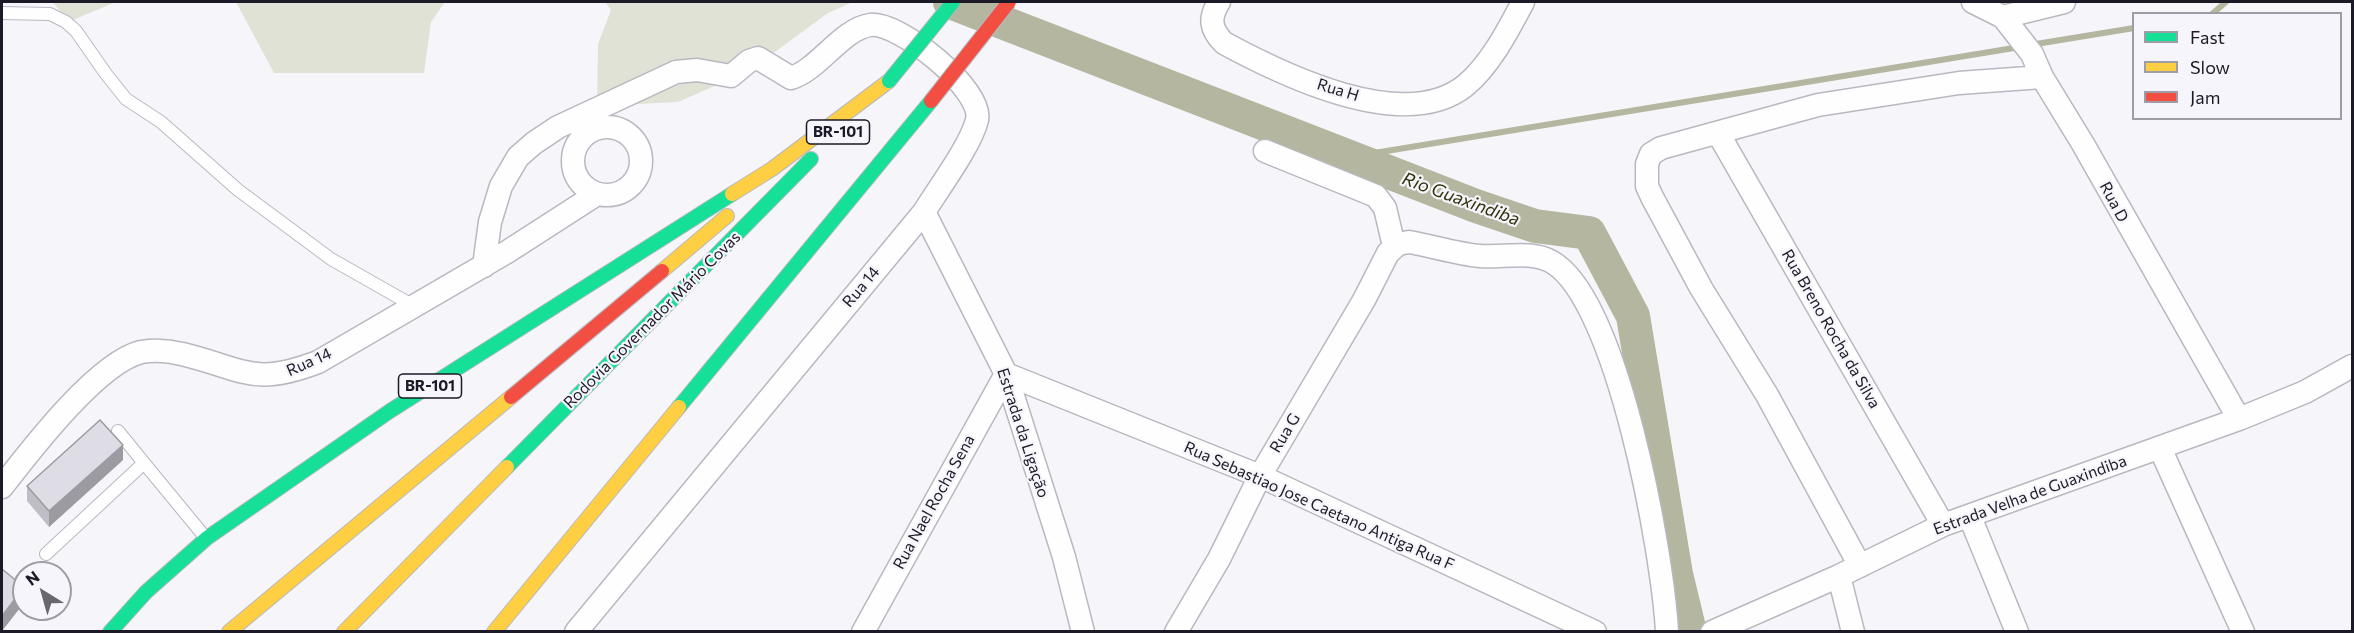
<!DOCTYPE html>
<html>
<head>
<meta charset="utf-8">
<style>
  body { margin:0 }
  #map { position:relative; width:2354px; height:633px; overflow:hidden; background:#f6f6fa; font-family:Commissioner,sans-serif }
  canvas { display:block }
  .frame { position:absolute; inset:0; border:3px solid #1b1a26; pointer-events:none }
  .legend { position:absolute; left:2132px; top:12px; width:210px; height:108px; box-sizing:border-box; background:#f5f5fb; border:2px solid #9e9da6; margin:0; padding:8px 10px; list-style:none; font-size:18px; color:#1b1a26 }
  .legend li { display:flex; align-items:center; gap:12px; height:30px }
  .legend b { width:30px; border:2px solid #9e9da6 }
  .north { position:absolute; left:12px; top:561px; width:60px; height:60px; box-sizing:border-box; background:#f5f5fb; border:2px solid #9e9da6; border-radius:50%; rotate:323deg; font-size:16px; font-weight:700; line-height:24px; text-align:center; color:#1b1a26 }
  .north::after { content:''; display:block; margin:auto; width:21px; height:27px; background:#686770; clip-path:polygon(50% 0,100% 100%,50% 72%,0 100%) }
</style>
</head>
<body>
<div id="map">
<canvas width="2354" height="633"></canvas>
<div class="frame"></div>
<ul class="legend">
<li><b style="height:8px;background:#16e098"></b>Fast</li>
<li><b style="height:8px;background:#ffcf43"></b>Slow</li>
<li><b style="height:8px;background:#f24e42"></b>Jam</li>
</ul>
<div class="north">N</div>
</div>
<script>
const ctx = document.querySelector('canvas').getContext('2d');
ctx.lineJoin = 'round';
function fillPath(path, color) {
  ctx.fillStyle = color;
  ctx.fill(path, 'evenodd');
}
function trace(path, color, width, dash) {
  ctx.strokeStyle = color;
  ctx.lineWidth = width;
  ctx.lineCap = dash ? 'butt' : 'round';
  ctx.setLineDash(dash || []);
  ctx.stroke(path);
}
function drawText(font, color, halo, rows, align = 'center') {
  ctx.font = font + ' Commissioner,sans-serif';
  ctx.lineWidth = 4.5;
  ctx.setLineDash([]);
  ctx.textBaseline = 'middle';
  ctx.strokeStyle = halo;
  ctx.fillStyle = color;
  for (const [text, x, y, turn = 0] of rows) {
    ctx.save();
    ctx.translate(x, y);
    ctx.rotate((+turn || 0) * Math.PI / 180);
    ctx.textAlign = isNaN(turn) ? turn : align;
    if (halo) ctx.strokeText(text, 0, 0);
    ctx.fillText(text, 0, 0);
    ctx.restore();
  }
}
const green = new Path2D(`
  M53,2H116L68,22Z
  M236,2H445L431,22L424,73H274Z
  M605,2H853L828,13L749,71L678,102L597,106L598,44L611,10Z`);
const stream = new Path2D(`
  M2212,14L2226,2
  M2030,45L2134,28
  M1350,157L2020,47`);
const river = new Path2D(`
  M950,2L1476,206L1535,226L1589,233L1633,316L1676,574L1690,632`);
const lane = new Path2D(`
  M2,13L50,14L66,22L76,31L106,74L126,99L161,122L238,190L331,259L412,305
  M118,431L144,463
  M46,554L144,463L205,537`);
const street = new Path2D(`
  M1219,2C1209,18 1210,29 1224,43C1283,75 1405,135 1466,85C1491,64 1508,30 1523,2
  M1973,2L2003,17L2032,54L2042,77L2083,144L2239,419
  M2003,17L2064,2
  M573 161a34 34 0 1 1 68 0a34 34 0 1 1-68 0Z
  M1718,133L1943,525
  M1265,151L1376,196L1385,208L1394,246
  M924,212L1006,374L1064,557L1083,632
  M484,266L490,222L501,186L518,157L534,143L558,127L676,72L697,70L731,76L749,61L758,58L791,78C818,70 842,29 870,25C899,21 984,90 977,120C971,145 938,189 924,212L576,632
  M1006,374L1260,476L1595,632
  M2160,448L2243,632
  M2,487C30,451 97,363 141,352C154,350 170,351 182,354C244,369 253,387 318,362L507,252L597,194
  M1970,517L2017,632
  M1860,566L1767,395L1701,288L1652,197L1647,186V164L1651,154L1661,148L1818,105L1959,83L2042,77
  M1839,576L1853,632
  M863,632L1006,374
  M1176,632L1219,559L1260,476L1364,300L1388,253L1398,244L1409,242C1433,246 1456,254 1480,256C1503,258 1531,250 1552,262C1618,300 1663,555 1667,632
  M1712,632L1839,576L1943,525L2239,419L2305,392L2352,366`);
const fast = new Path2D(`
  M679,407L931,101
  M507,467L811,159
  M110,632L146,592L207,538L390,411L732,194`);
const slow = new Path2D(`
  M732,194L772,169L889,81
  M662,271L727,216
  M229,632L511,397
  M344,632L507,467
  M494,632L679,407`);
const jam = new Path2D(`
  M511,397L662,271`);
const fastBridge = new Path2D(`
  M889,81L953,2`);
const jamBridge = new Path2D(`
  M931,101L1009,2`);
const wall = new Path2D(`
  M123,460L49,527L27,501V486Z`);
const shadedWall = new Path2D(`
  M123,445V460L49,527V511Z
  M24,588V603L2,631V616Z`);
const building = new Path2D(`
  M100,420L123,445L49,511L27,486Z
  M2,569L24,587L2,616Z`);
const shields = [
  [838,132,63],
  [430,386,63]
];
const shieldNames = [
  ["BR-101",838,132],
  ["BR-101",430,386]
];
const streetNames = [
  ["Rua H",1338,90,17],
  ["Rua D",2114,202,62],
  ["Rua 14",861,287,-50],
  ["Rodovia Governador Mário Covas",652,320,-45],
  ["Rua Breno Rocha da Silva",1831,329,60],
  ["Rua 14",309,362,-24],
  ["Estrada da Ligação",1023,433,72],
  ["Rua G",1285,433,-59],
  ["Estrada Velha de Guaxindiba",2030,495,-20],
  ["Rua Nael Rocha Sena",934,502,-61],
  ["Rua Sebastiao Jose Caetano Antiga Rua F",1319,506,24]
];
const waterNames = [
  ["Rio Guaxindiba",1461,199,20]
];
fillPath(green, '#e0e2d5');
trace(stream, '#b4b69f', 6);
trace(river, '#b4b69f', 34);
trace(lane, '#b8b8c0', 14);
trace(street, '#b8b8c0', 25);
trace(fast, '#b8b8c0', 16);
trace(slow, '#b8b8c0', 16);
trace(jam, '#b8b8c0', 16);
trace(lane, '#fefefe', 12);
trace(street, '#fefefe', 22);
trace(fast, '#16e098', 14);
trace(slow, '#ffcf43', 14);
trace(jam, '#f24e42', 14);
trace(fastBridge, '#b8b8c0', 16, []);
trace(jamBridge, '#b8b8c0', 16, []);
trace(fastBridge, '#16e098', 14);
trace(jamBridge, '#f24e42', 14);
fillPath(wall, '#bfbec6');
fillPath(shadedWall, '#9b9ba1');
fillPath(building, '#dedde6');
trace(building, '#9b9ba1', 1.5);
for (const [x, y, w] of shields) {
  const box = new Path2D();
  box.roundRect(x - w / 2, y - 12, w, 24, 4.5);
  ctx.fillStyle = '#f5f5fb';
  ctx.fill(box);
  trace(box, '#1b1a26', 1.5);
}
drawText('bold 15px', '#1b1a26', null, shieldNames);
drawText('16px', '#1b1a26', '#f5f5fb', streetNames);
drawText('italic 18px', '#2f3104', '#f5f5fb', waterNames);
</script>
</body>
</html>
